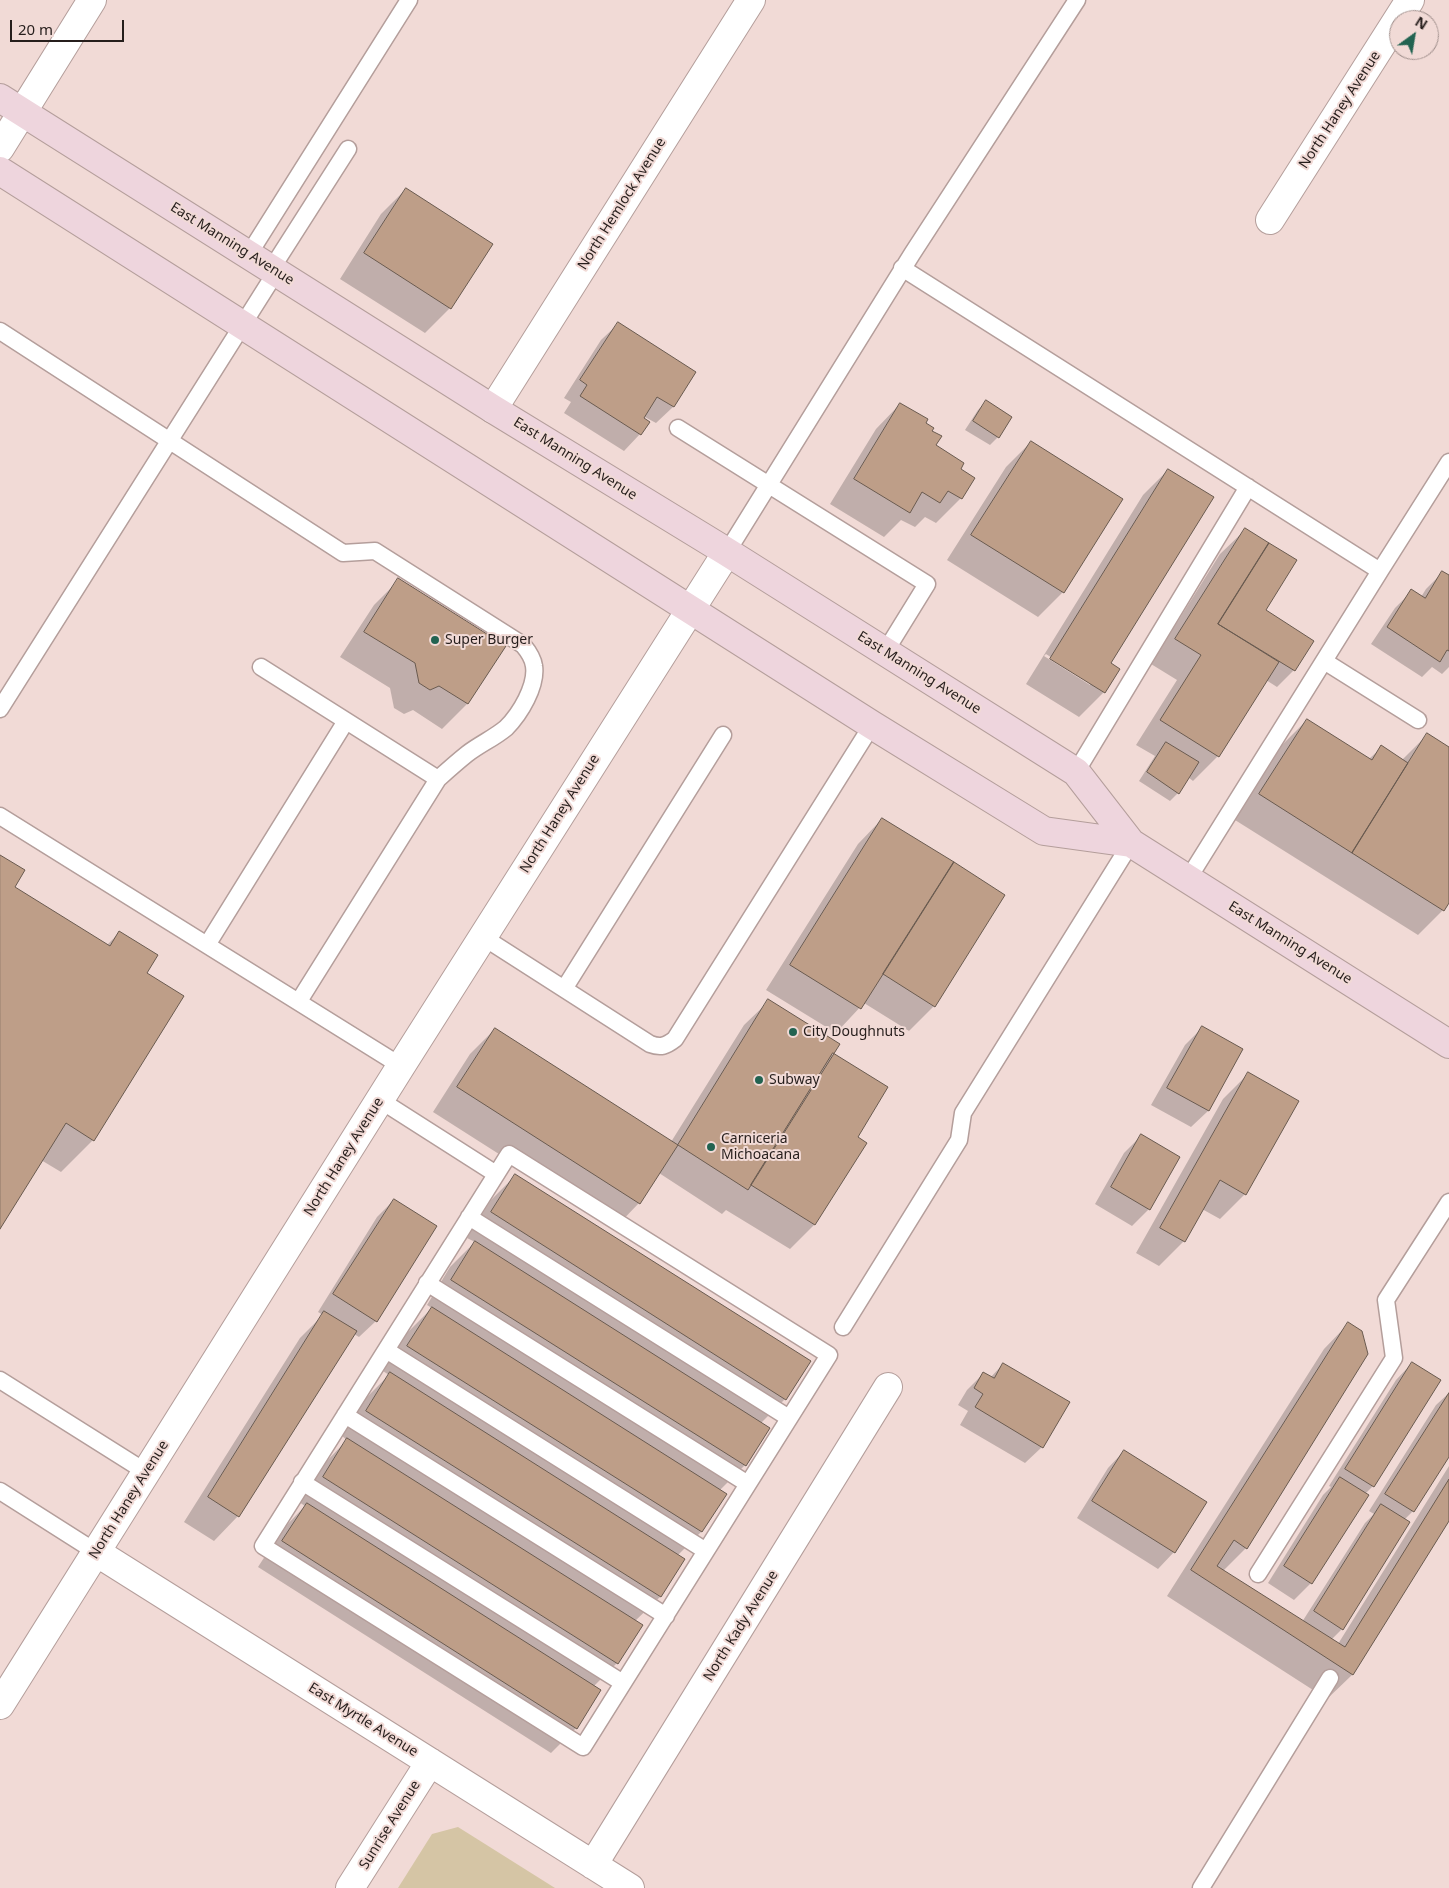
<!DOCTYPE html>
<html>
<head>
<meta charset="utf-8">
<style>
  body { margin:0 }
  #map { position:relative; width:1449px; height:1888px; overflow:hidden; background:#f1dad6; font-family:"Noto Sans",sans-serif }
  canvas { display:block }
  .north { position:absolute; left:1389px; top:10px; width:50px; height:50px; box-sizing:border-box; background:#f1dad6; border:1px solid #a08f8c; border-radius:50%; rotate:32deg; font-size:14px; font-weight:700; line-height:20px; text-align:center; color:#261e1c }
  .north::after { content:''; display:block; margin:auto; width:18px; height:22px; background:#226351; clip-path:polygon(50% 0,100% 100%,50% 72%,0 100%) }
  .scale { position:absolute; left:10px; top:20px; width:114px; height:22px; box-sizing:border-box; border:2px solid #261e1c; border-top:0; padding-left:6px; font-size:15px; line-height:18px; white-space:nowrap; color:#261e1c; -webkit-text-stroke:4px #f1dad6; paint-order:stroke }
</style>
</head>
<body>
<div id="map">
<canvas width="1449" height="1888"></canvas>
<div class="north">N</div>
<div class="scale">20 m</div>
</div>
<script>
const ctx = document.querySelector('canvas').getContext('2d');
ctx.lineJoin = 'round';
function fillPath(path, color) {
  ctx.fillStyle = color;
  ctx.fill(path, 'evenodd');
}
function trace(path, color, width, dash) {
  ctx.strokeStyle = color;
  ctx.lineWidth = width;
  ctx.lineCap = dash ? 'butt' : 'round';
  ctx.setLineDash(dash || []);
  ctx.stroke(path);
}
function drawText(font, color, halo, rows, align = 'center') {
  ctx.font = font + ' "Noto Sans",sans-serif';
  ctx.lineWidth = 4;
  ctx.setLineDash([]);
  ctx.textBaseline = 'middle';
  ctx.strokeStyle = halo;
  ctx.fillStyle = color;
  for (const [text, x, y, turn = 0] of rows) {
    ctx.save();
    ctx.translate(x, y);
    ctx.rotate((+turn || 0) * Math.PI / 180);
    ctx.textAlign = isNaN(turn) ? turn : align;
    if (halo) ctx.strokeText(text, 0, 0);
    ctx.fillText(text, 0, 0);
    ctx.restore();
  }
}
const green = new Path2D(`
  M458,1827L555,1888H398L432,1834Z`);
const shadow = new Path2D(`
  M406,189L491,244L450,308L425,333L340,279L381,214Z
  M618,324L694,373L673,407L656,423L643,416L640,434L624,451L564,413L571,402L564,398L601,340Z
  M986,402L1011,417L998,437L990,445L965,430L978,410Z
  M900,404L924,424L930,431L934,446L959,469L961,498L936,523L925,517L915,527L901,520L884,537L830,504L876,429Z
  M1031,442L1121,499L1063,592L1038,617L947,560L1006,467Z
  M1168,470L1109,664L1104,692L1079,717L1026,684L1143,495ZM1046,654L1090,682V685L1044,656Z
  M1245,530L1264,610L1294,670L1277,687L1266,680L1218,756L1193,781L1188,777L1178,793L1170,801L1139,781L1155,756L1136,745L1177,680L1151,664L1220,554Z
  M1443,572L1449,576V667L1442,674L1432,667L1422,677L1371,644L1395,608L1412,591L1421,597L1426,589Z
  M399,580L504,646L467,704L442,729L413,710L404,714L394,708L390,688L340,657L374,605Z
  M1307,720L1369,759L1382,747L1402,760L1427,735L1449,749V901L1443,910L1418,935L1235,820L1282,745Z
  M882,819L934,1006L909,1031L864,1003L836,1033L766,990L858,844Z
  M0,856L13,887L107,945L119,933L145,973L93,1140L61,1172L41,1160L0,1226Z
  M769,1001L832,1053L856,1137L814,1225L790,1249L726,1210L722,1214L659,1173L639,1203L615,1228L433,1112L470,1054L495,1029L671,1142L744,1025Z
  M1202,1028L1242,1050L1208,1111L1191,1127L1151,1105L1185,1045Z
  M1248,1074L1245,1194L1220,1219L1202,1209L1184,1241L1159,1266L1136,1253L1223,1099Z
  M1141,1136L1149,1209L1132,1226L1095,1204L1124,1153Z
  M516,1175L785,1399L761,1423L768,1428L745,1465L719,1491L725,1494L701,1532L677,1556L683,1559L660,1597L635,1621L617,1663L593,1687L576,1728L551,1753L258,1567L282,1530L305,1506L299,1502L323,1465L347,1440L342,1436L365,1399L389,1375L383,1371L407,1333L432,1308L427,1305L450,1267L475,1242L467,1238L491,1200Z
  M394,1200L376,1321L359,1337L354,1334L238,1516L214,1541L184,1522L300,1338L323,1315L318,1312L377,1217Z
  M1348,1324L1246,1548L1223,1571L1302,1622L1365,1523L1374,1514L1369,1511L1436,1405L1449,1393V1455L1413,1511L1404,1520L1342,1629L1331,1640L1338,1644L1449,1466V1519L1352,1675L1327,1699L1167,1596L1324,1349Z
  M1412,1363L1373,1486L1365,1494L1367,1495L1311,1583L1294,1600L1268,1583L1323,1495L1331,1487L1329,1486L1396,1380Z
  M1003,1364L1042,1447L1025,1463L960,1425L968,1411L958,1405L967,1390L983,1374L990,1378Z
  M1124,1451L1174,1552L1158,1569L1077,1518L1108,1468Z`);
const building = new Path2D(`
  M406,188L493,244L451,309L364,253Z
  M618,322L696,372L674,407L657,397L644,418L650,422L641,435L580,396L587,385L580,380Z
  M986,400L1012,417L999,438L973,421Z
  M900,403L928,419L926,423L934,428L932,431L942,436L936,445L964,463L961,469L975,478L962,499L948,491L940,503L922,492L910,513L854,479Z
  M1031,441L1123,499L1064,593L971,535Z
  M1168,469L1214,497L1111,663L1120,669L1105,693L1050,659Z
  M1245,528L1269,543L1218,624L1279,662L1219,757L1160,720L1201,655L1175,639Z
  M1269,543L1297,560L1266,610L1314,641L1295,671L1218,624Z
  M1442,571L1449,575V651L1447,650L1440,662L1387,627L1411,589L1425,598Z
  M398,578L506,646L468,704L439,686L430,690L419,683L415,663L364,632Z
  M1307,719L1372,760L1381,745L1408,763L1352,853L1259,794Z
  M1427,733L1449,747V903L1444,911L1352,853Z
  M1166,742L1199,762L1179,794L1147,772Z
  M882,818L954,862L861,1009L790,965Z
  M0,855L25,870L15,887L110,946L119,931L158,955L147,973L184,996L94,1141L66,1123L0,1229Z
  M954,862L1005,895L935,1007L883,974Z
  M768,999L840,1044L748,1190L678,1145Z
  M1202,1026L1243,1049L1209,1111L1167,1088Z
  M495,1028L678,1145L640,1204L457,1087Z
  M833,1053L888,1087L858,1137L867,1143L815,1225L751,1185Z
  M1248,1072L1299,1101L1246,1195L1220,1180L1185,1242L1160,1228Z
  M1141,1134L1180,1157L1150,1210L1111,1187Z
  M515,1174L811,1361L786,1400L491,1212Z
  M394,1199L437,1226L377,1322L333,1294Z
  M475,1241L770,1428L746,1466L451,1280Z
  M432,1307L727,1494L702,1532L407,1346Z
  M324,1311L357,1331L239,1517L208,1497Z
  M1348,1322L1362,1331L1368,1354L1247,1549L1234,1540L1217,1566L1345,1647L1449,1479V1521L1353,1675L1191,1570Z
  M1412,1362L1441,1380L1374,1487L1345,1469Z
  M1003,1363L1070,1402L1043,1448L975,1407L983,1394L974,1388L983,1372L994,1378Z
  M390,1372L685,1559L661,1597L366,1411Z
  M1449,1393V1457L1414,1512L1385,1494Z
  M347,1438L643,1625L618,1664L323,1477Z
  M1124,1450L1207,1502L1175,1553L1092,1501Z
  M1340,1477L1369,1495L1312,1584L1284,1566Z
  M307,1503L601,1690L577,1729L282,1541Z
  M1381,1504L1410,1522L1343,1630L1314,1611Z`);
const lane = new Path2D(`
  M249,254L409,0
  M272,268L348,149
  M902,268L1380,571L1449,462
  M0,331L343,553L375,551L523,645C528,651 533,658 534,666C537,686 520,714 506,728C494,738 480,744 467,754C457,762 448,770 438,779
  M678,428L927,584L885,652
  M727,552L912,254L1077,0
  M1324,661L1418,720
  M261,667L438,779L299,1001
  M0,709L276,272
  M1076,772L1248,487
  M0,816L401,1066
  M1188,879L1380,571
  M483,937L650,1044C661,1048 666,1046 675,1039L872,725
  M207,945L346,721
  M564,989L723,735
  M380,1100L496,1174
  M509,1154L829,1355L583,1747L263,1546Z
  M469,1217L789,1418
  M427,1283L748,1484
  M843,1327L959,1140L963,1113L1131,843
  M386,1350L706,1551
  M0,1380L146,1472
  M345,1415L666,1616
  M302,1482L623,1683
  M0,1491L96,1552
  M1258,1574L1394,1358L1386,1300L1449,1202
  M1201,1888L1330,1678`);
const street = new Path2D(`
  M0,148L92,0
  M1270,220L1410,0
  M493,409L751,0
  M96,1552L630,1888
  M0,1705L401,1066L727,552
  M593,1865L888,1387
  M350,1888L430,1762`);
const secondary = new Path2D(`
  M0,98L493,409L727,552L1076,772L1131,843L1449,1044
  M0,171L872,725L1044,831L1131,843`);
const markers = [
  [435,640,5,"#226351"],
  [793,1032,5,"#226351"],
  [759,1080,5,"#226351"],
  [711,1147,5,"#226351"]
];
const streetNames = [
  ["North Haney Avenue",1340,110,-57],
  ["North Hemlock Avenue",622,204,-58],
  ["East Manning Avenue",232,244,32],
  ["East Manning Avenue",575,459,32],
  ["East Manning Avenue",919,673,32],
  ["North Haney Avenue",560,814,-58],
  ["East Manning Avenue",1290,943,32],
  ["North Haney Avenue",344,1157,-58],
  ["North Haney Avenue",129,1500,-58],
  ["North Kady Avenue",741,1626,-58],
  ["East Myrtle Avenue",363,1720,32],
  ["Sunrise Avenue",390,1825,-58]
];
const poiNames = [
  ["Super Burger",445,640],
  ["City Doughnuts",803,1032],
  ["Subway",769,1080],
  ["Carniceria",721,1139],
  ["Michoacana",721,1155]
];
fillPath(green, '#d5c5a5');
fillPath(shadow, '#0003');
fillPath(building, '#be9e88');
trace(building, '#695a4f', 1);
trace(lane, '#b49e9b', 19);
trace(street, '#b49e9b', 30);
trace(secondary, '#b49e9b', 30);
trace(lane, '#fff', 16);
trace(street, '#fff', 28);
trace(secondary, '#eed5dd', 28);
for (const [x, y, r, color] of markers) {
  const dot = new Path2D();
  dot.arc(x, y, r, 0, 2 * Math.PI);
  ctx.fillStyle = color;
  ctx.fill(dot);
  trace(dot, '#f1dad6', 2);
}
drawText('14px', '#261e1c', '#f1dad6', streetNames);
drawText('14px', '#261e1c', '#f1dad6', poiNames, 'left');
</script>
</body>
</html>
